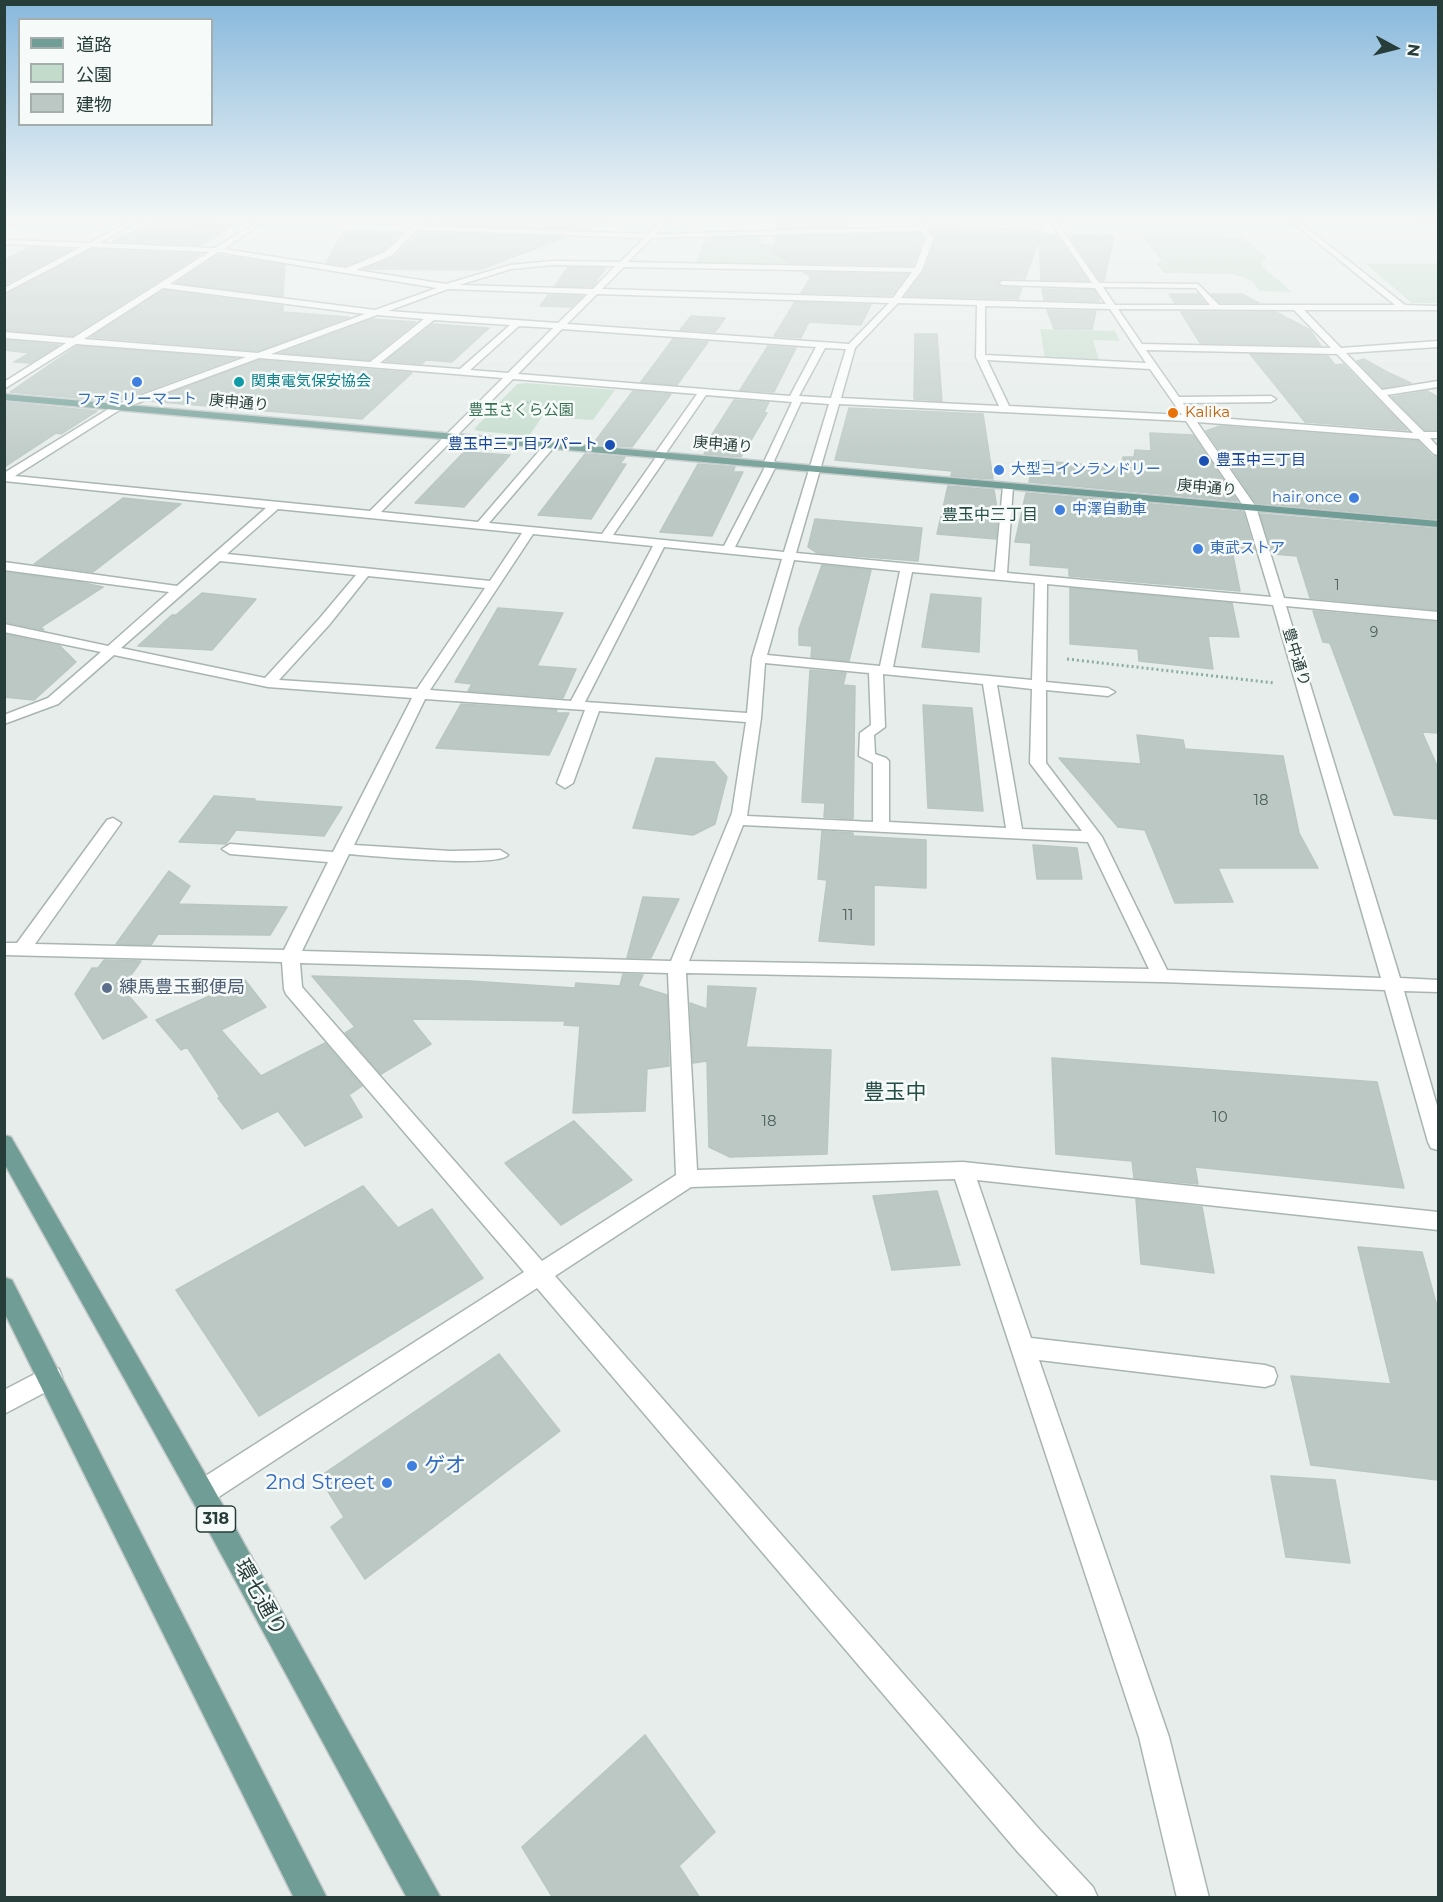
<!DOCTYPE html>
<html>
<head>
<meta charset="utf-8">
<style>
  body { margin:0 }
  #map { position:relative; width:1443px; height:1902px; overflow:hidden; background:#e6edea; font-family:Montserrat,"Noto Sans JP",sans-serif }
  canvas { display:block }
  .frame { position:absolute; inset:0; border:6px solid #273d39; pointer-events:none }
  .legend { position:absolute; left:18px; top:18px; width:195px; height:108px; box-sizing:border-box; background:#f6faf8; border:2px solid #a3aeac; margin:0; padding:8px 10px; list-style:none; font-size:18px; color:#273d39 }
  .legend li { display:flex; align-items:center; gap:12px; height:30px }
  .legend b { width:30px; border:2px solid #a3aeac }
  .north { position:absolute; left:1365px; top:18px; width:60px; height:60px; -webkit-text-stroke:4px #f6faf8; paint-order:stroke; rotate:97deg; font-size:16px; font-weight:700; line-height:24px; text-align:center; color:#273d39 }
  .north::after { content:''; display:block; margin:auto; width:21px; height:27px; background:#273d39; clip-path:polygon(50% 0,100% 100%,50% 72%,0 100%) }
</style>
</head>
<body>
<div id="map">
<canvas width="1443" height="1902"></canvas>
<div class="frame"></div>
<ul class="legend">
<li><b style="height:8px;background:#709d95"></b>道路</li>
<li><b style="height:16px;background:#c2dbca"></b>公園</li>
<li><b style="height:16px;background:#bbc8c4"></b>建物</li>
</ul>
<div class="north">N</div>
</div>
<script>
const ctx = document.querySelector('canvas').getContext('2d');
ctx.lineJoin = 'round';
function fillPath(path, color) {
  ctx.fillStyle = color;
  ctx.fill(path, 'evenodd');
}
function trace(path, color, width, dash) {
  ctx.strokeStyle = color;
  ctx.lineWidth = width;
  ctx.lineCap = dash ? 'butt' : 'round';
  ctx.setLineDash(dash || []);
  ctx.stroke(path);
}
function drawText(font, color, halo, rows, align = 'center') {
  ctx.font = font + ' Montserrat,"Noto Sans JP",sans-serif';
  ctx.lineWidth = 5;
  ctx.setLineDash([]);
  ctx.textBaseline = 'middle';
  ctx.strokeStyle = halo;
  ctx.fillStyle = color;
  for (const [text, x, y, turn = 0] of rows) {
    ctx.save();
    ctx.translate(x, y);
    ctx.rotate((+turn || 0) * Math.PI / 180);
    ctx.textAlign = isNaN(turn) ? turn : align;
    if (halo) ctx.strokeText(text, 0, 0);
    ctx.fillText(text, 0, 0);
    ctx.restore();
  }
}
const green = new Path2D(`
  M1140,234L1243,237L1266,257L1261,265C1271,275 1282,281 1291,292L1260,291L1251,280L1233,274L1164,273L1156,263L1162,261Z
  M763,235L761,244L820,245L819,266L695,263L706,237Z
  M1366,264H1438V303H1412Z
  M1040,329L1115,331L1120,341L1093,340L1099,360L1045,358Z
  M525,383L605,389L615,390L593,420L542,417L529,436L478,431L474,429L517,384Z`);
const building = new Path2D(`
  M444,221H601L602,224L587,230L440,224Z
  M778,221H848L846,227L777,229Z
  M155,222L234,225L202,245L113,241Z
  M928,226L1042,230L1040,235H1057L1088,281L1041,280L1039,239L1025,279H1003L997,282L1003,287L1022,288L1018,299L906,296L924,271L936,239Z
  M344,231L403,232L384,250L346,266L326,263Z
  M418,233H431L566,237L479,270L364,269L393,258Z
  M920,233L923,238L913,266L790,263L773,252L775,237Z
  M1069,235L1114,236L1104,281H1100Z
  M30,247L73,249L4,285V260Z
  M93,249L201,254L72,336L4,330V295Z
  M217,255L285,265L283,296L176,283Z
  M568,267L606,268L592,287L555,286Z
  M803,272L908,274L892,295H875L801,293L811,277Z
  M1042,289L1094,290L1099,298V302L1044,300Z
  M164,290L283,306V312L349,317L258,351L91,337Z
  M1169,294H1198L1205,303H1175Z
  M1211,294H1242L1259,303H1220Z
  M548,295L583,296L571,307L540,306Z
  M795,302L871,305L861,325L809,322L801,338L774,336Z
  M1047,310L1096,311L1092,329H1054Z
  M1181,312H1276L1310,330L1321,346L1200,343Z
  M691,316L725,318L715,332L680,330Z
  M373,319L416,322L369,360L281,353Z
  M433,324L489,328L452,362L426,360L422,364L386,361Z
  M915,334H937L942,401L914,399Z
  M673,339L708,342L677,385L641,382Z
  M4,340L59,345L30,363L14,362L30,353L4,350Z
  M77,346L236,358L124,399H116L112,401L10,392Z
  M768,346L796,348L774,392L740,390Z
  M1250,354L1328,356L1335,365L1343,364L1407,430L1305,422Z
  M1364,359L1387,372L1411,383L1383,388L1357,361Z
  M259,360L412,373L362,419L148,401Z
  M633,391L671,394L632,447L593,444Z
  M1427,391L1438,397V430H1425L1392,397Z
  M734,400L769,402L764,412L767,413L741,457L704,454L711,441H708Z
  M4,402L97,411L61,434L56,433L4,467Z
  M849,408L983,414L993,479L951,476L952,471L835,460Z
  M1220,426L1418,441L1432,456L1438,457V519L1256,503L1206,431Z
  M1150,433L1193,435L1237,501L1029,482L1034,460L1121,468L1123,457H1134L1135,450L1151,451Z
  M464,452L510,455L464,507L415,503Z
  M585,454L625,457L620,464H626L591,519L538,515Z
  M698,464L735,467L733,472H743L712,536L660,532Z
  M948,486L994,490L998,515L996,539L937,534Z
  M1026,493L1243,512L1255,552L1232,550L1240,591L1069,576V568L1030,565L1031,543L1015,542Z
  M123,498L181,504L93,572L34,564Z
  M1260,514L1438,529V610L1310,598L1297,556L1273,554Z
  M815,519L922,528L918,561L817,553L808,547Z
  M822,565L871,570L849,661L811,657L812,646L799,645V629Z
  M4,572L80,582L103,587L41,627L44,630L4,622Z
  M1070,588L1232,603L1239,637L1208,636L1213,669L1139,661L1138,649L1070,644Z
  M202,593L256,599L212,650L138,646L172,615H176Z
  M931,594L981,598L979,652L922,647Z
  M498,608L563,613L537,666L576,669L563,698L468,691L472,684L455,682Z
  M1313,611L1438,622V733L1422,732L1438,768V819L1394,815L1330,643L1323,642Z
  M4,634L60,646L76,662L34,700L4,697Z
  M810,670L846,673L843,685L855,686L853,819L824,817L825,803L802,802Z
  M461,704L557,710L556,713H569L549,755L436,748Z
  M923,705L972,708L983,811L928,808Z
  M1137,735L1183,740L1185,749L1283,756L1299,833L1318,868H1218L1233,902L1175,903L1145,830L1118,827L1059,758L1141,764Z
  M656,758L714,762L727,777L715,824L693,835L633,828Z
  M214,796L255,799L254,801L342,807L324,836L236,830L226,844L179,842Z
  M822,831L853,833V836L926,840V888L874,885V945L819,941L827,880L818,879Z
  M1033,845L1077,848L1082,879H1037Z
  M169,871L190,886L178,904L287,907L270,935L158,934L151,945L116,944Z
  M643,897L679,899L651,958H627Z
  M104,960L141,961L122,988L147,1017L103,1039L75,994L92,968H98Z
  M623,974L643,975L638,986L667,995L669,1066L647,1069L645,1111L573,1113L580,1026L564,1025L565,1021L411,1019L431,1044L381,1074L345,1033L355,1027L312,976L470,981L575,988L576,983L620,986Z
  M245,980L266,1007L221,1030L261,1076L325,1043L362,1086L349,1095L362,1117L305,1146L278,1111L242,1129L218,1098L220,1097L187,1047L181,1050L156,1020Z
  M708,986L756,988L746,1047L831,1050L827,1154L730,1157L709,1147L707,1061L693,1063L690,1003L707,1009Z
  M1052,1058L1377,1082L1404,1188L1195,1167L1198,1184L1134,1178L1132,1161L1056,1154Z
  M574,1121L632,1180L561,1225L505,1163Z
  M363,1186L398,1228L432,1209L483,1278L259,1416L176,1290Z
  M937,1191L960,1265L892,1270L873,1196Z
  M1136,1199L1202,1207L1214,1273L1141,1264Z
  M1358,1247L1422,1252L1438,1310V1480L1311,1465L1291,1376L1391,1384Z
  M499,1354L560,1431L365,1579L331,1527L344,1517L319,1477Z
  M1271,1476L1335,1480L1350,1563L1286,1557Z
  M645,1735L715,1832L679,1866L700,1898H553L522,1847Z`);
const pathFar1 = new Path2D(`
  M510,419L509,411L531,401`);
const path = new Path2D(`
  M1067,659L1274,683`);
const minor = new Path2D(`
  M9,221H18L4,227V222Z
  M131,221H139L99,243L215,248L258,221H265L224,249L346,268L385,252L418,221H425L421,226L648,234L661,221H668L656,234L918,227L914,221H920L934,238L922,270L901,298L1106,304L1095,288L1003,285L999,283L1003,281L1092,283L1050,221H1056L1099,283L1198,284L1219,305H1395L1291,221H1298L1405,305L1438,306V310H1304L1341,348L1438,341V347L1346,353L1382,390L1438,381V387L1387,395L1424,432H1438V438H1430L1438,447V455L1434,454L1419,439L1197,422L1256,507L1284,598L1438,612V620L1286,606L1400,978L1438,980V992L1404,991L1438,1109V1150L1431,1148L1428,1142L1385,990L1161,982L686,973L697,1170L963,1162L1438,1212V1230L977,1180L1031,1338L1265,1365L1274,1368L1277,1376L1274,1384L1265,1387L1039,1360L1169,1737L1209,1898H1177L1139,1737L955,1179L691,1187L555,1276L1039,1829L1093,1887L1098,1898H1060L1017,1851L537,1288L211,1502L202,1506L193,1502L189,1493L193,1484L524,1272L286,994L284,989L282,962L4,955V943H17L107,820L113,818L121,823L35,944L284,950L328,862L230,854L222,849L230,844L333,852L412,698L268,687L114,655L58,704L4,724V715L48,698L101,652L4,632V624L108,646L169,592L4,570V562L177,586L266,508L4,481V473L115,405L246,357L76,344L4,389V382L66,343L4,338V332L73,338L209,252L92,247L4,293V288L81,247L4,244V240L89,243ZM417,230L644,238L620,262L553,261L510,265L446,284L356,270L391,256ZM921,231L926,238L915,268L628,262L652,238ZM218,252L437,288L375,310L170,284ZM553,265L615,266L593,289L459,285L511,269ZM624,267L912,272L893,298L602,289ZM1103,287L1196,288L1210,305H1115ZM163,288L365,314L258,353L84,339ZM448,289L588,294L558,323L388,311ZM597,294L889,303L849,344L567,324ZM898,303L977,305L976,357L999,406L841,398L855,348ZM985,306L1110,309L1146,363L985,355ZM1118,309L1294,310L1331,348L1142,344ZM377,315L424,319L370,362L271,354ZM434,320L510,325L460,369L380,363ZM519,326L553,328L508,373L470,370ZM562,329L816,347L790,396L518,374ZM825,348L846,349L831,398L799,396ZM1146,350L1337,354L1413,433L1192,416L1183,403L1271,402L1276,399L1271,396L1179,397ZM259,358L503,378L370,511L15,476L121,409ZM987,360L1150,369L1182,415L1009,406ZM513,379L697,394L654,455L656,457L602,534L489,523L554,447V443H546L478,522L381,512ZM706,395L792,402L763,464L765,467L724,546L613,535L668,455L666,453ZM801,402L829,404L784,552L735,547L777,464L774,461ZM839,404L1186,421L1244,507L1271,597L1007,573L1013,486L1008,483L1003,486L995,572L796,553ZM278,509L522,533L490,581L227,554ZM533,534L653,546L571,701L430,690ZM664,547L782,559L752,658L747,713L585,702ZM794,560L900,571L880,666L767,655ZM220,561L356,575L319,619L265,678L121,648ZM912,572L1035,583L1032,680L893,667ZM368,576L485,588L417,689L279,680L329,625ZM1047,584L1273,605L1381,978L1167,970L1102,837L1046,763V690L1108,696L1115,692L1108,688L1046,682ZM765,663L869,673L871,725L860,733L859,756L873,763V822L747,816L761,718ZM883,674L983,684L1006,828L889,822V761L886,758L875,754L874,735L885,727ZM997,685L1032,689L1030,763L1082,831L1022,829ZM425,699L585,710L557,783L565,788L573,783L599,711L746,722L732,813L671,961L302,951L349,854C372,856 498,868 508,855L500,850L450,851L354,845ZM743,825L1088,842L1149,969L689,961ZM300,963L668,973L676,1175L542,1261L302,987Z
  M1419,221H1438V223H1422Z
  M50,1366L59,1369L62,1377L59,1385L4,1414V1390Z`);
const major = new Path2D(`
  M4,394L1438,521V527L4,400Z
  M4,1135L11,1137L211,1484L441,1898H407L193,1502L4,1163Z
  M4,1277L12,1280L327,1898H294L4,1312Z`);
const markers = [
  [137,382,6,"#3f7fe0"],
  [239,382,6,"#0f9aa8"],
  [1173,413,6,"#e8710a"],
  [610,445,6,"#1a4fb4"],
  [1204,461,6,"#1a4fb4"],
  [999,470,6,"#3f7fe0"],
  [1354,498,6,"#3f7fe0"],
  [1060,510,6,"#3f7fe0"],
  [1198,549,6,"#3f7fe0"],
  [107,988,6,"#5c6f8a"],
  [412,1466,6,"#3f7fe0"],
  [387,1483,6,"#3f7fe0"]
];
const farNumbernames = [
  ["1",1337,586],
  ["9",1374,633]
];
const farCulturenames = [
  ["関東電気保安協会",251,382]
];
const farShopnames = [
  ["ファミリーマート",137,400,"center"],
  ["大型コインランドリー",1011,470],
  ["hair once",1342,498,"right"],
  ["中澤自動車",1072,510],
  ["東武ストア",1210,549]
];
const farStreetnames = [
  ["庚申通り",239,403,5],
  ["庚申通り",723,445,5],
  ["庚申通り",1207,488,5],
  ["豊中通り",1296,657,73]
];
const farParknames = [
  ["豊玉さくら公園",521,411]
];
const farFoodnames = [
  ["Kalika",1185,413]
];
const farTransitnames = [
  ["豊玉中三丁目アパート",598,445],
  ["豊玉中三丁目",1216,461,"left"]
];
const numberNames = [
  ["18",1261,801],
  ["11",848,916],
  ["10",1220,1118],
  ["18",769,1122]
];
const farNeighbourhoodnames = [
  ["豊玉中三丁目",990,515]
];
const shields = [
  [216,1519,39]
];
const shieldNames = [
  ["318",216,1519]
];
const serviceNames = [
  ["練馬豊玉郵便局",119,988]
];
const quarterNames = [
  ["豊玉中",895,1093]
];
const nearShopnames = [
  ["ゲオ",424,1466],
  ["2nd Street",375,1483,"right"]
];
const nearStreetnames = [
  ["環七通り",260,1598,61]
];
fillPath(green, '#c2dbca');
fillPath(building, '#bbc8c4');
trace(building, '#b9c6c2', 1.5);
trace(minor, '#a9b5b1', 3);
trace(major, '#c3c9c8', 3);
trace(pathFar1, '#8aada4', 2, [1.5, 2]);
trace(path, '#8aada4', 3, [2, 3]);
fillPath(minor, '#fff');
fillPath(major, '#709d95');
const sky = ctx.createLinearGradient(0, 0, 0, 487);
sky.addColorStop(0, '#87b8dc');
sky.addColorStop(0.45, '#f4f7f6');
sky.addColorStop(1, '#f4f7f600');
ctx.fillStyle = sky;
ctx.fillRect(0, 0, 1443, 487);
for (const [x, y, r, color] of markers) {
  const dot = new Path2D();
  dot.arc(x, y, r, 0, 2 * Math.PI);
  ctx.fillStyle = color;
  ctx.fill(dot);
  trace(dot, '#f6faf8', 2);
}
drawText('14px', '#4c605c', null, farNumbernames);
drawText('15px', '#0d838f', '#f6faf8', farCulturenames, 'left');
drawText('15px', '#366cbe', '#f6faf8', farShopnames, 'left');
drawText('15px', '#273d39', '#f6faf8', farStreetnames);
drawText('15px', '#357050', '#f6faf8', farParknames);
drawText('15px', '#c56008', '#f6faf8', farFoodnames, 'left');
drawText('15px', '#164399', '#f6faf8', farTransitnames, 'right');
drawText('15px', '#4c605c', null, numberNames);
drawText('16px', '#254d46', '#f6faf8', farNeighbourhoodnames);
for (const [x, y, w] of shields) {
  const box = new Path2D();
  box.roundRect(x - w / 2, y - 13, w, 26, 4.5);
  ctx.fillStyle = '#f6faf8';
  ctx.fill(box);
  trace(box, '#273d39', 1.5);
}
drawText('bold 16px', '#273d39', null, shieldNames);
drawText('18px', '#4e5e75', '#f6faf8', serviceNames, 'left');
drawText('21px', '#254d46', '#f6faf8', quarterNames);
drawText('21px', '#366cbe', '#f6faf8', nearShopnames, 'left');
drawText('21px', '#273d39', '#f6faf8', nearStreetnames);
</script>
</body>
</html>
